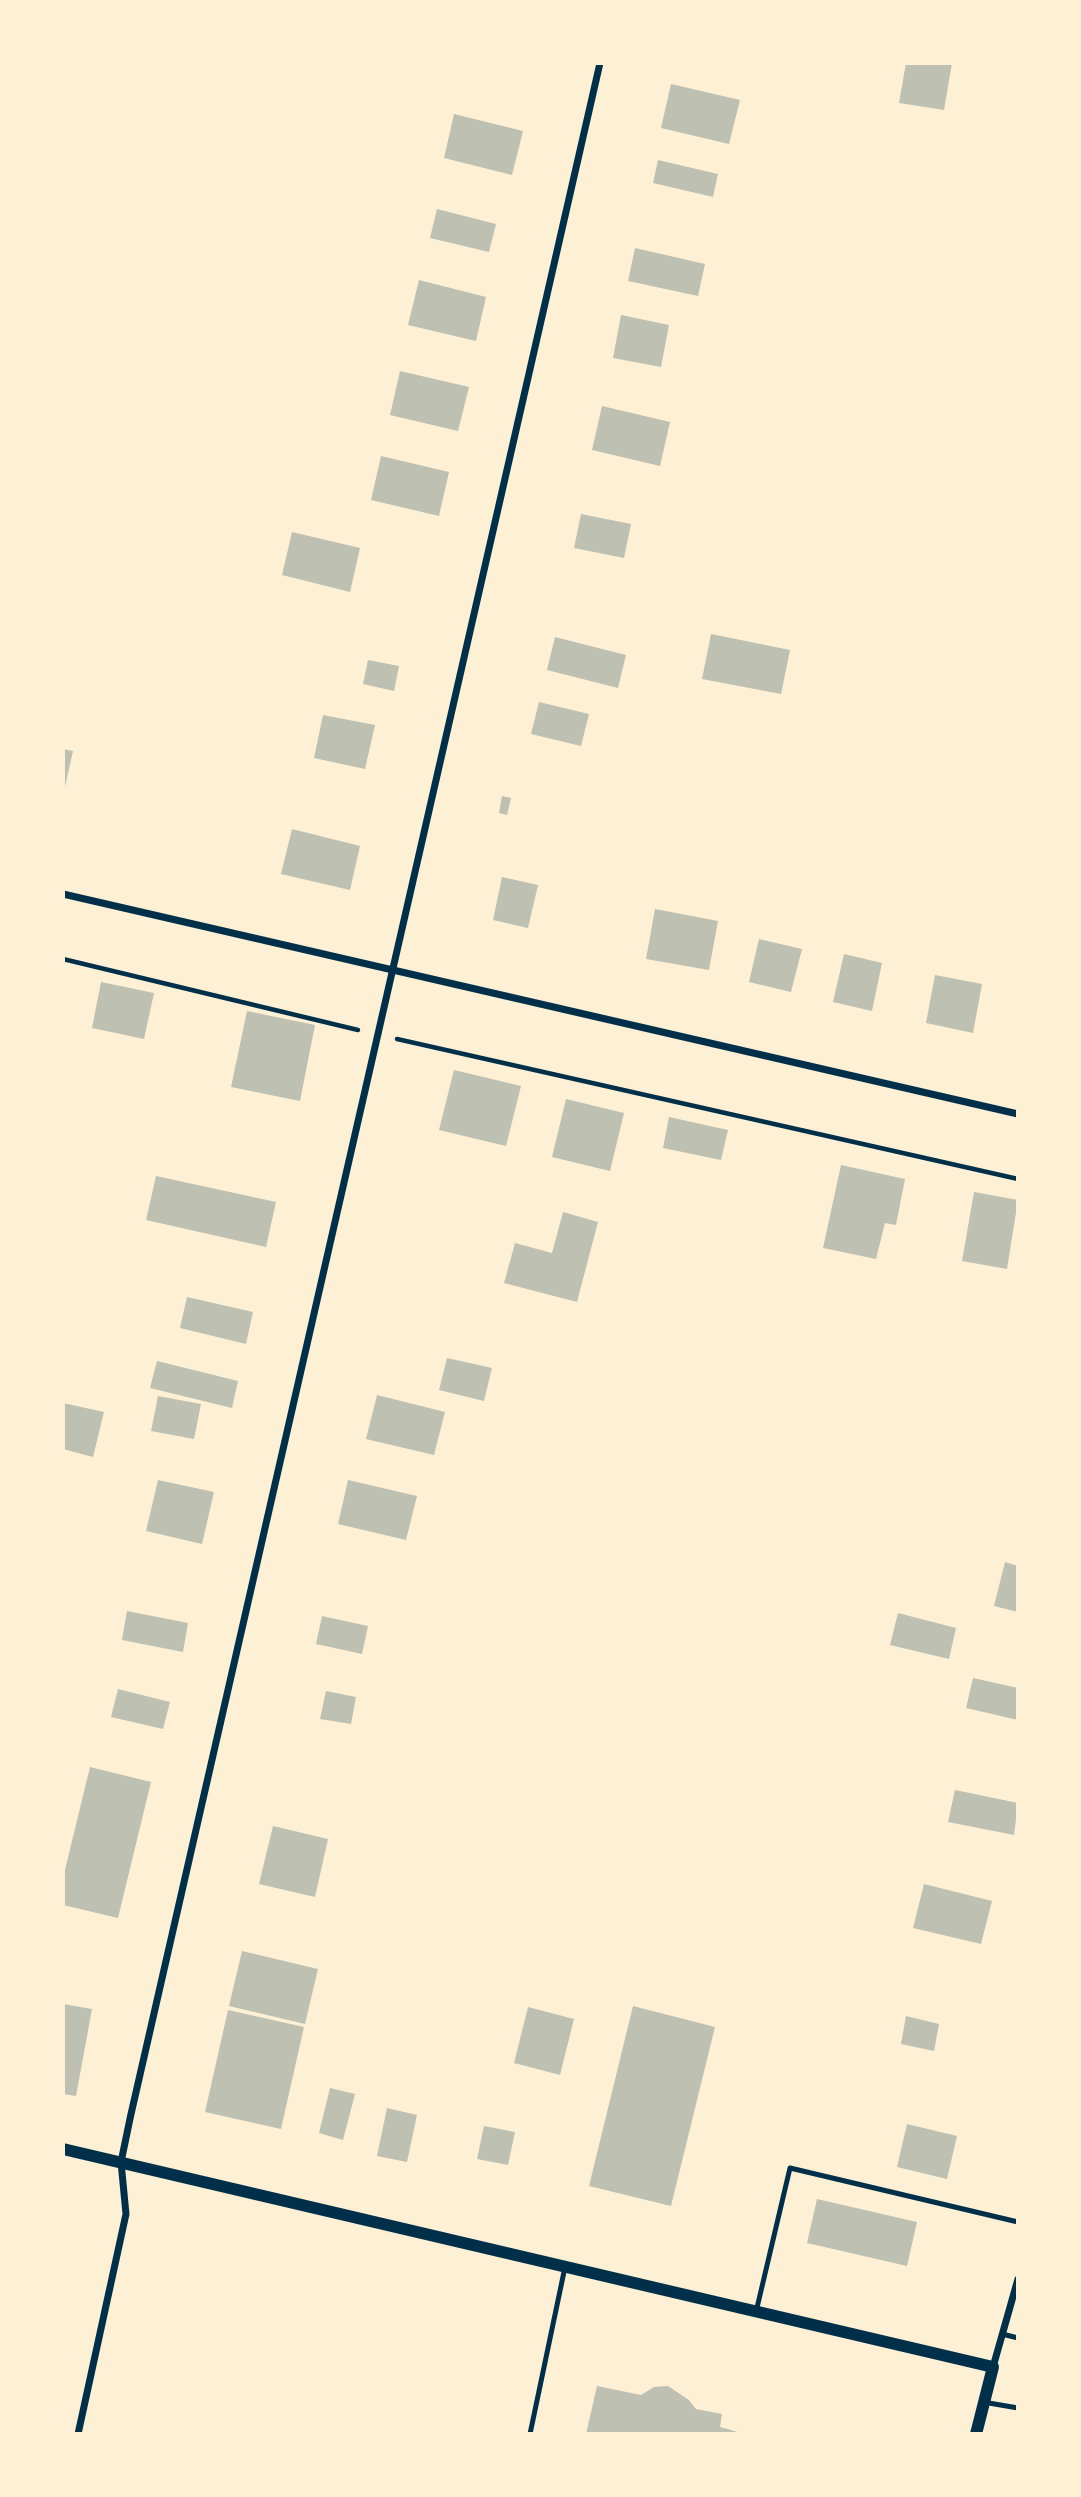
<!DOCTYPE html>
<html>
<head>
<meta charset="utf-8">
<style>
  body { margin:0 }
  #map { position:relative; width:1081px; height:2497px; overflow:hidden; background:#fdf0d5; font-family:"Fira Sans Condensed",sans-serif }
  canvas { display:block }
  .frame { position:absolute; inset:0; border:65px solid #fdf0d5; pointer-events:none }
</style>
</head>
<body>
<div id="map">
<canvas width="1081" height="2497"></canvas>
<div class="frame"></div>
</div>
<script>
const ctx = document.querySelector('canvas').getContext('2d');
ctx.lineJoin = 'round';
function fillPath(path, color) {
  ctx.fillStyle = color;
  ctx.fill(path, 'evenodd');
}
function trace(path, color, width, dash) {
  ctx.strokeStyle = color;
  ctx.lineWidth = width;
  ctx.lineCap = dash ? 'butt' : 'round';
  ctx.setLineDash(dash || []);
  ctx.stroke(path);
}
const building = new Path2D(`
  M906,63H952L944,110L899,103Z
  M671,84L740,100L729,144L661,128Z
  M454,114L523,131L512,175L444,158Z
  M658,160L718,174L713,197L653,183Z
  M437,209L496,224L489,252L430,238Z
  M635,248L705,264L698,296L628,281Z
  M419,280L486,297L476,341L408,325Z
  M621,315L669,325L661,367L613,358Z
  M400,371L469,387L458,431L390,415Z
  M602,406L670,422L660,466L592,450Z
  M381,456L449,472L439,516L371,500Z
  M581,514L631,524L624,558L574,548Z
  M292,532L360,548L350,592L282,575Z
  M711,634L790,650L781,694L702,679Z
  M555,637L626,655L618,688L547,670Z
  M368,660L399,666L394,691L363,684Z
  M539,702L589,714L581,746L531,734Z
  M323,715L375,725L365,769L314,758Z
  M63,749L73,751L64,791H63Z
  M502,796L511,798L507,815L499,813Z
  M292,829L360,846L350,890L281,874Z
  M502,877L538,885L528,928L493,920Z
  M655,909L718,921L709,970L646,959Z
  M759,939L802,949L791,992L749,982Z
  M844,954L882,963L872,1011L833,1002Z
  M935,975L982,984L973,1033L926,1023Z
  M101,982L154,993L144,1039L92,1028Z
  M247,1011L315,1025L300,1101L231,1087Z
  M454,1070L521,1086L506,1146L439,1130Z
  M566,1099L624,1113L610,1171L552,1157Z
  M669,1117L728,1130L721,1160L663,1148Z
  M841,1165L905,1179L896,1225L885,1223L876,1259L823,1248Z
  M156,1176L276,1202L266,1247L146,1220Z
  M974,1192L1018,1200L1007,1269L962,1261Z
  M563,1212L598,1222L577,1302L504,1283L515,1243L552,1253Z
  M187,1297L253,1312L246,1344L180,1328Z
  M447,1358L492,1368L484,1401L439,1390Z
  M157,1361L238,1381L232,1408L150,1388Z
  M377,1395L445,1412L434,1455L366,1439Z
  M158,1396L201,1404L194,1439L151,1431Z
  M63,1403L104,1412L93,1457L63,1449Z
  M158,1480L214,1492L202,1544L146,1531Z
  M348,1480L417,1496L406,1540L338,1524Z
  M1005,1562L1018,1566V1612L994,1606Z
  M127,1611L188,1623L183,1652L122,1640Z
  M898,1613L956,1628L949,1659L890,1645Z
  M322,1616L368,1626L362,1654L316,1644Z
  M973,1678L1018,1688V1720L966,1708Z
  M118,1689L170,1702L163,1729L111,1717Z
  M326,1691L356,1697L351,1724L320,1719Z
  M90,1767L151,1782L118,1918L63,1905V1878Z
  M955,1790L1018,1803L1014,1835L948,1822Z
  M273,1826L328,1839L315,1897L259,1884Z
  M924,1884L992,1901L981,1944L913,1928Z
  M242,1951L318,1969L305,2024L229,2006Z
  M63,2004L92,2009L76,2096L63,2094Z
  M633,2006L715,2027L671,2206L589,2186Z
  M528,2007L574,2019L560,2075L514,2063Z
  M228,2010L304,2027L281,2129L205,2112Z
  M906,2016L939,2024L934,2051L901,2044Z
  M330,2088L355,2094L343,2140L319,2133Z
  M387,2108L417,2115L407,2162L377,2156Z
  M907,2124L957,2136L947,2179L897,2167Z
  M484,2126L515,2132L508,2165L477,2159Z
  M817,2199L917,2222L907,2266L807,2243Z
  M597,2386L641,2395L654,2387L668,2386L689,2400L696,2409L722,2414L720,2427L745,2434H586Z`);
const path = new Path2D(`
  M63,959L358,1030
  M397,1039L1018,1179`);
const service = new Path2D(`
  M756,2312L790,2168L1018,2222
  M1002,2334L1018,2338
  M983,2402L1018,2408
  M530,2434L565,2267`);
const minor = new Path2D(`
  M63,894L1018,1114
  M993,2367L1018,2279
  M78,2434L126,2214L121,2162L131,2114L600,63`);
const tertiary = new Path2D(`
  M63,2149L993,2367L976,2434`);
fillPath(building, '#bec0b2');
trace(path, '#003049', 4.5);
trace(service, '#003049', 5);
trace(minor, '#003049', 7);
trace(tertiary, '#003049', 12);
</script>
</body>
</html>
